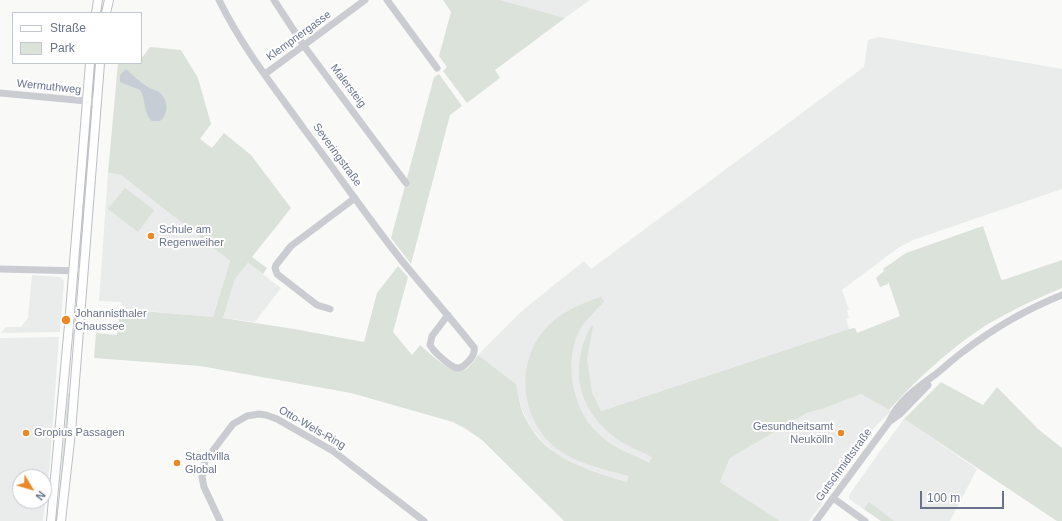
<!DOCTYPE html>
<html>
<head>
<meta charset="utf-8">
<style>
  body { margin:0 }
  #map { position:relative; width:1062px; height:521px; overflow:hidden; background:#f9faf8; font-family:Helvetica,sans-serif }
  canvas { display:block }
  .legend { position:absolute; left:12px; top:12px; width:130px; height:52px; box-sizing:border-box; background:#fff; border:1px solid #c3c7d0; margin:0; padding:5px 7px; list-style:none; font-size:12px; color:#68728a }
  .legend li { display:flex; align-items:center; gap:8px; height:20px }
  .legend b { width:20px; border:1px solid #c3c7d0 }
  .north { position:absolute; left:12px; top:469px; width:40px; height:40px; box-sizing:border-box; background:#fff; border:1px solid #c3c7d0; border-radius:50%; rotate:128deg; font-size:11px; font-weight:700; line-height:16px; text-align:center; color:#68728a }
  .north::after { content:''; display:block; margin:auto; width:14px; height:18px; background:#ec8826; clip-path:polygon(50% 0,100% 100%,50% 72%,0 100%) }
  .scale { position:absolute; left:920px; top:491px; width:84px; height:18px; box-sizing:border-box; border:2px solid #68728a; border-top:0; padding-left:5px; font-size:12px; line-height:14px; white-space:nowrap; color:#68728a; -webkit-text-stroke:3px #fff; paint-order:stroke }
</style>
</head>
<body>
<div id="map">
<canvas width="1062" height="521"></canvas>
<ul class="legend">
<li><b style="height:5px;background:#fff"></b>Straße</li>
<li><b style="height:11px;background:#dae2d9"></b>Park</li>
</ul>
<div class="north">N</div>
<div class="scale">100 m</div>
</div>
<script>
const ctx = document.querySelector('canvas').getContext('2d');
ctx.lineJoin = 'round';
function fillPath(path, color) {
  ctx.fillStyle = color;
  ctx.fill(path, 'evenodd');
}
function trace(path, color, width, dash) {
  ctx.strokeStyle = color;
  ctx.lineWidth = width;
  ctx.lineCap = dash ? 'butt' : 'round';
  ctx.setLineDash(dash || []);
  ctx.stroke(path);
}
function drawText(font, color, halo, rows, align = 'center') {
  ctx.font = font + ' Helvetica,sans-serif';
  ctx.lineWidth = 4;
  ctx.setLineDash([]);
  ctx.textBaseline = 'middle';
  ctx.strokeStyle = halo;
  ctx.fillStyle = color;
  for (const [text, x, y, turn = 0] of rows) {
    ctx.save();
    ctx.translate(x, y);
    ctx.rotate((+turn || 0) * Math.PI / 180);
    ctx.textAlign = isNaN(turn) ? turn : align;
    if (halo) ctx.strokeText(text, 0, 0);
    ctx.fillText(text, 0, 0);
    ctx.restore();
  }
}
const built = new Path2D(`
  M500,0H590L565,18Z
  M879,37L1062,69V189L913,240L898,248L842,290L849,310H847L849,318L846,319L849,329L601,411L654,454L650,463L627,482L578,466L559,456L542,441L530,426L521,407L516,384L478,355L523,310L584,261L591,269L864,67L868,40Z
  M108,173L121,175L230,261L213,317L126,309L120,302L99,301Z
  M248,263L281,288L255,322L223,318L235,279Z
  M32,275L60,277L64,281L60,332L1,333L6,327H21L28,318Z
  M59,337L50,463L43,521H0V338ZM20,477H44V501H20Z
  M861,394L891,411L875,427L847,465L842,477L835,486L834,485L821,503L822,504L809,521H780L720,482L730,458L807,413L825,408Z
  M904,419L977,469L950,521H881L849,499V495L878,454Z`);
const green = new Path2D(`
  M443,0H500L565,18L495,70L500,78L467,103L443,71L447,67L439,56L451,12Z
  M150,47L181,50L198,78L211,124L200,139L212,148L224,133L251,155L291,208L252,257L267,268L263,274L248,263L235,279L223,318L294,329L364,342L377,293L398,266L408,277L393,332L412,355L420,345C430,353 452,377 466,369C471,366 475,359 478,355L516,384C518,392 519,400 521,408C540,458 582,468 627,482L629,476C604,469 577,464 556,448C518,417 515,357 550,324C565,310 583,303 601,297L604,301C597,310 586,319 580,329C562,363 573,415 603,438C616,449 634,455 649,463L652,457C640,451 622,444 612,435C576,406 570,366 591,326H593L587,359L592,393L601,411L849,329L855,328L857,333L900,316L888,281V284L880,287L876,278L884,271L883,269L906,253L983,226L1001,279L1003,280L1062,260V288C1037,298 1012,310 988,324C953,346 917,379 889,410L861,394L825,408L807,413L730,458L720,482L780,521H564L482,440L466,429L453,422L351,393L200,366L94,358L96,333L117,335L120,309L213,317L230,261L121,175L108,173L118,63H141V59Z
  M439,74L462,106L450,115L411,264L391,238L434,77Z
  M89,111H93L82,261H78Z
  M125,188L154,210L138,232L108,209Z
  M941,382L983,405L997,387L1038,429L1062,448V521H1057L904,419Z
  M68,393L72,394L60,495L59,494Z
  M869,502L894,521H881L864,509Z`);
const water = new Path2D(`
  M126,69C131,74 137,79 143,84C147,87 152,89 157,91C168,97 170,113 160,121H152C143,113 146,99 140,90L120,82V75Z`);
const minor = new Path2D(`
  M219,0C242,47 274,87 304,129C337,173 368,218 402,261C425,289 449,316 472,345C474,347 475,348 474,351C474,357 463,369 457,368C449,366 433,351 430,345L432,336L448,315
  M274,0L304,46L406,183
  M387,0L437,68
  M265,74L365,0
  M0,93L97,102
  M0,269L83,271
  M330,309L317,305L277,274L275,268L276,265L291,246L355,198
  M889,422L900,414L928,385
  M833,498L865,521
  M220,521L204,487L202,477L205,461L233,424L247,416L259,414L266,415L277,419L333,451L424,521
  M816,521L889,422C898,401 918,387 936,374C945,367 954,358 964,351C994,328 1027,309 1062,295`);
const major = new Path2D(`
  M96,13L98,0
  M106,13L109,0
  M51,521L69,325L90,63
  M61,521L71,432L100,63`);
const markers = [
  [151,236,4,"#ec8826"],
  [66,320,5,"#ec8826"],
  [26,433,4,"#ec8826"],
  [841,433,4,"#ec8826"],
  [177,463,4,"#ec8826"]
];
const streetNames = [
  ["Klempnergasse",299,36,-36],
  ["Malersteig",348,86,53],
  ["Wermuthweg",49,87,6],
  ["Severingstraße",337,155,54],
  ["Otto-Wels-Ring",312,428,30],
  ["Gutschmidtstraße",844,465,-54]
];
const poiNames = [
  ["Schule am",159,230],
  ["Regenweiher",159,243],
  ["Johannisthaler",75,314],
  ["Chaussee",75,327],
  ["Gesundheitsamt",833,427,"right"],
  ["Neukölln",833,440,"right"],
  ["Gropius Passagen",34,433],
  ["Stadtvilla",185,457],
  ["Global",185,470]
];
fillPath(built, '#eaebeb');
fillPath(green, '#dae2d9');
fillPath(water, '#c7cdd5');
trace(major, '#bdbfc4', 10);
trace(minor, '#caccd1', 7);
trace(major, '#fff', 8);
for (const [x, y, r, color] of markers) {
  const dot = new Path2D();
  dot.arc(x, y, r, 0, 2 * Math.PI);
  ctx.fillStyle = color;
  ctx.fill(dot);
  trace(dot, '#fff', 1.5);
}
drawText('11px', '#68728a', '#fff', streetNames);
drawText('11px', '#68728a', '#fff', poiNames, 'left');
</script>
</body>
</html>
